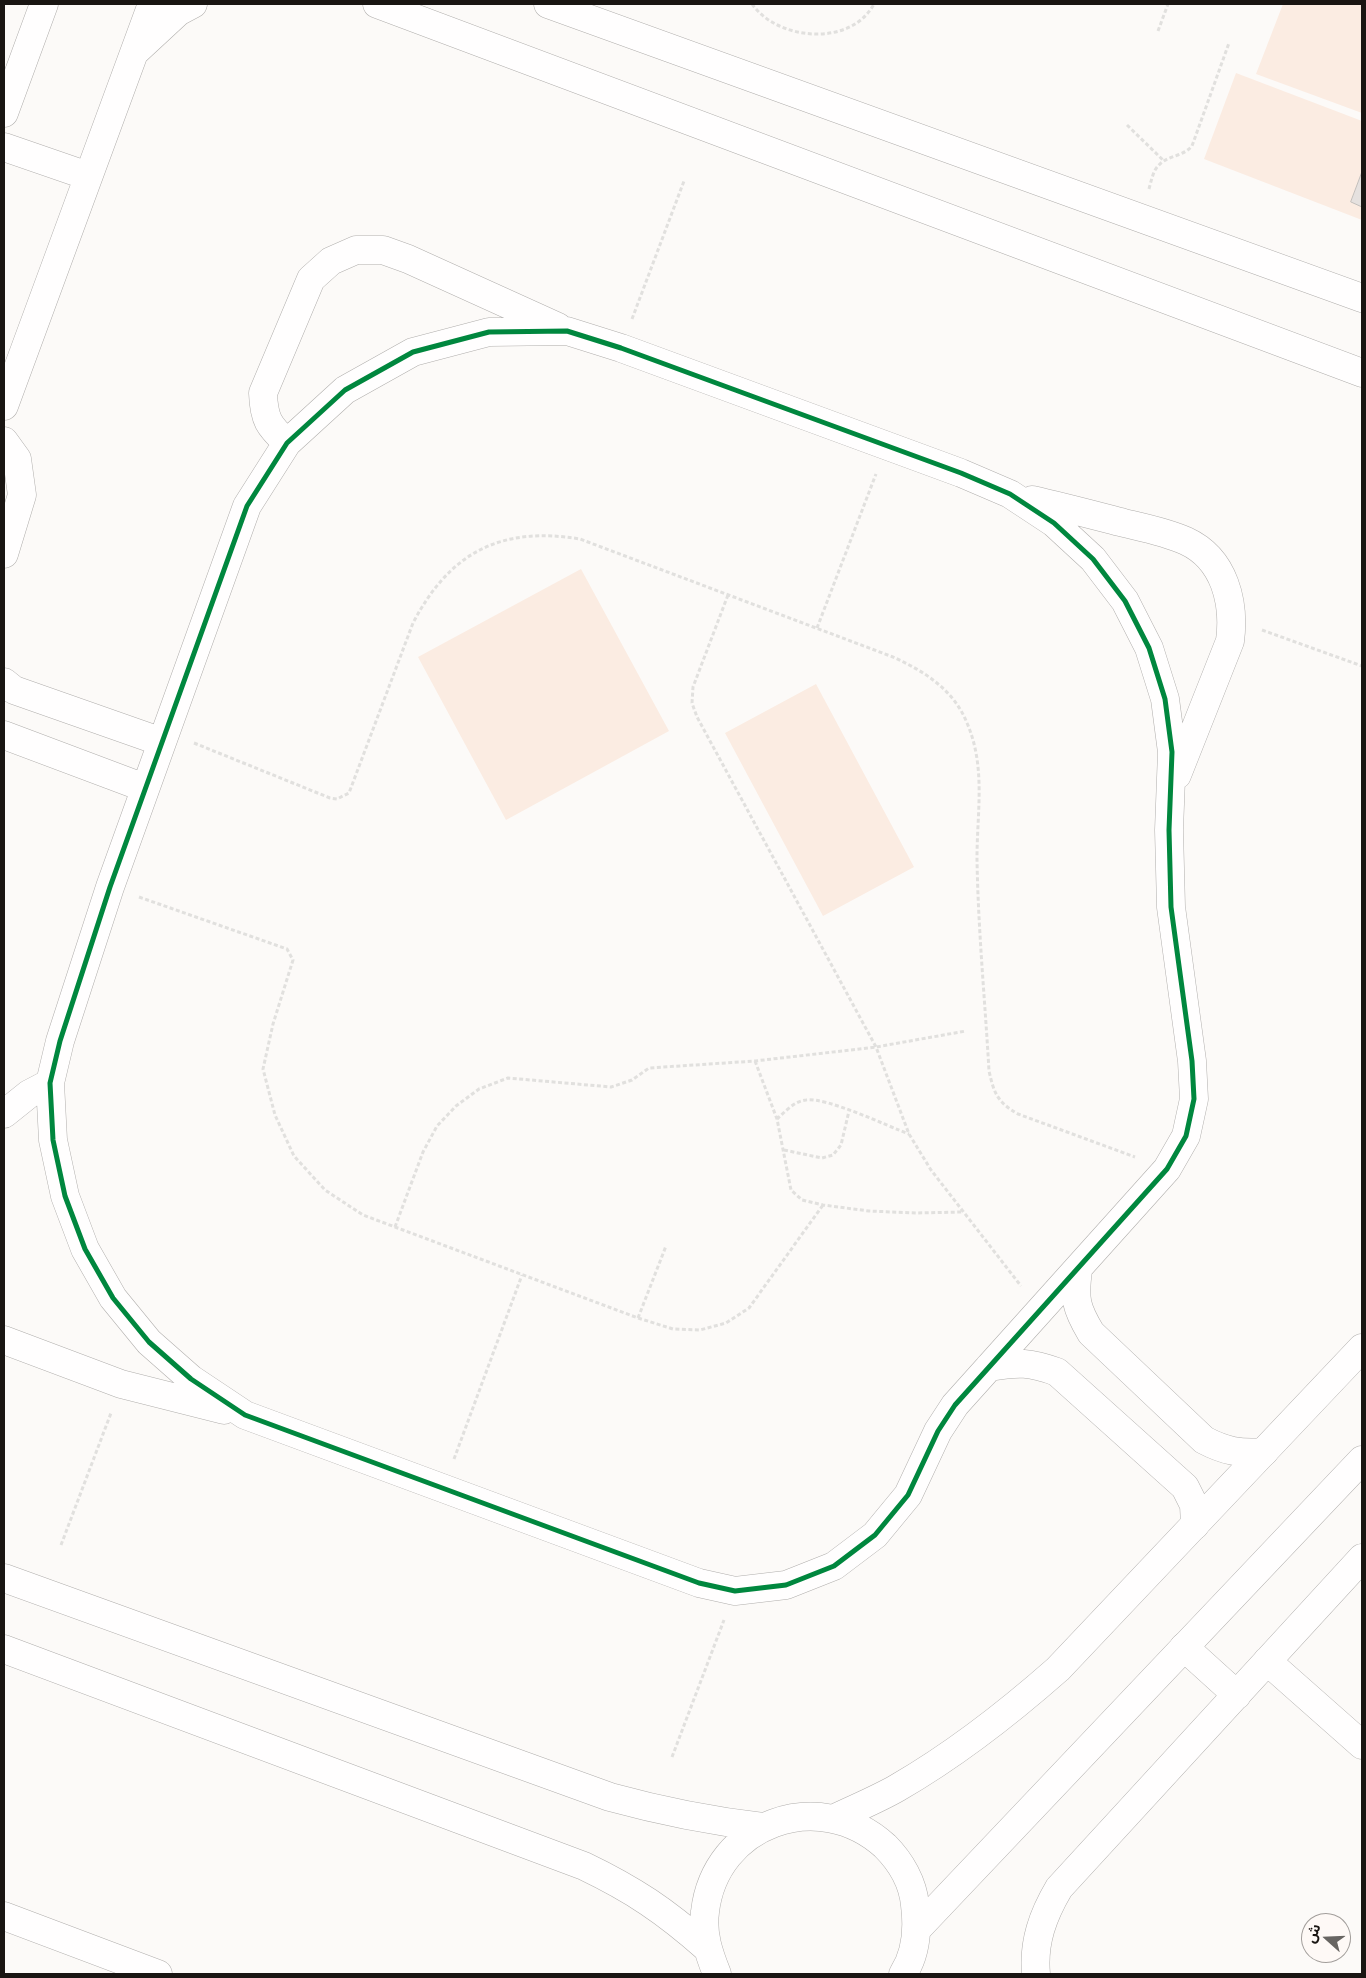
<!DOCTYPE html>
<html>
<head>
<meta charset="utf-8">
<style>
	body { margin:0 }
	#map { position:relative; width:1366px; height:1978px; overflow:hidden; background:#fcfaf8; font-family:"DM Sans","Noto Sans Arabic",sans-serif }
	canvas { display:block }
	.frame { position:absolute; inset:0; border:5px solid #191512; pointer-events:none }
	.north { position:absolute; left:1301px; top:1913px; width:50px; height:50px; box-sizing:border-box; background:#fef9f6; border:1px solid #a29e9b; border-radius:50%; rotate:290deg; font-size:14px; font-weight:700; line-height:20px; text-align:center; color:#191512 }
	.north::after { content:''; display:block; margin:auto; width:18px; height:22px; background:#686562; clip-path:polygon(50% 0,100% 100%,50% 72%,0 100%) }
</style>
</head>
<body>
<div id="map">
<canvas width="1366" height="1978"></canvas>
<div class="frame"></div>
<div class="north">ش</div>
</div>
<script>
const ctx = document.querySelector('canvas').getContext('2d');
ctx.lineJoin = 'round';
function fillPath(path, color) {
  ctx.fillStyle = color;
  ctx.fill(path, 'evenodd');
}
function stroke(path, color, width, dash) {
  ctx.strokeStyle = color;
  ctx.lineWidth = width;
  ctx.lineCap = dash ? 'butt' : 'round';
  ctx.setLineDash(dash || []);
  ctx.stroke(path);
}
fillPath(new Path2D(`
	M1283,4h79v109l-106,-39z
	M1236,73l126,48v99l-158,-61z
	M581,569l88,162 -163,89 -88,-163z
	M816,684l98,183 -91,49 -98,-183z`), '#fbece2');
const building = new Path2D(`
	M1362,172v35l-11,-5z`);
fillPath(building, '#e5e1df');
stroke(building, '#c2bfbc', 1);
const minor = new Path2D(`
	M567,331l54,17 340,125 49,21 44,29 39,36 32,42 24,47 16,51 7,53 -3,78 2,77 21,154 2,38 -8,37 -19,33 -212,236 -17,26 -30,64 -33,40 -41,31 -48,19 -51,6 -36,-8 -454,-168 -54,-36 -42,-37 -36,-44 -28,-49 -20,-53 -12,-56 -3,-57 10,-42 50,-154 137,-381 40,-63 58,-53 68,-38 76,-20z
	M4,441l13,18 5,36 -18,59
	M287,443c-18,-17 -23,-23 -24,-50l48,-114 20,-18 25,-11h27l25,9 150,68
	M1032,500c31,7 61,15 92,23 21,5 42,9 62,18 39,18 49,62 44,100l-53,134
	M4,682l10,8 148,52
	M4,735l141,53
	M4,1114l25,-20 21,-11
	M1078,1270c-4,29 -2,38 13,63l113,107c21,11 36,14 60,12
	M4,1340l117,44 103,26
	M989,1367c30,-5 41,-5 68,5l128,115 9,18 1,20
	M1184,1647l53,48
	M1267,1661l95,84
	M4,1916l154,58
	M1036,1974c-3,-32 7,-59 23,-86l303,-330`);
const tertiary = new Path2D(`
	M377,4l985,369
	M548,4l814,294
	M137,50l41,-38 15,-8
	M4,113l40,-109
	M4,147l84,29
	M4,406l148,-402
	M4,1578l606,219c51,14 101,24 153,30
	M4,1649l580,217c50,24 81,45 123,82
	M835,1818c21,-10 43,-19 62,-30 59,-34 110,-74 161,-119l304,-321
	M918,1928l444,-468
	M717,1974c-8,-20 -15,-40 -12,-62 10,-89 114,-126 180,-66 16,16 28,37 30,59 3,24 2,48 -12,69`);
stroke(minor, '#b0aeac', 29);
stroke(tertiary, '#b0aeac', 29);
stroke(new Path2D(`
	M752,4c26,37 99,43 122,0
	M1158,31l10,-27
	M1127,125l37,36
	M1149,189c2,-7 4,-18 9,-23 9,-11 25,-9 34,-20l37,-103
	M632,319l52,-138
	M728,595l-35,92 -1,16 5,14 179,330 33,87 22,36 90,116
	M817,628l59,-154
	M1262,630l100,36
	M194,743l136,55 7,1 12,-6 64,-170c37,-71 88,-97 167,-84l313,118c31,14 61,33 74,66 19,44 10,89 10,135 1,71 8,142 12,213 5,22 8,31 29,43l117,43
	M139,897l148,52 6,11 -20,64 -10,45 12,46 19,41 31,34 38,25 275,103 35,11 27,1 26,-7 23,-15 74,-103
	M755,1061l22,58 14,71 11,10 21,5 46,6 47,2 47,-1
	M777,1119c8,-7 17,-18 29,-19 21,-3 81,26 103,34
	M784,1150l38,8 11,-3 8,-10 8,-34
	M395,1227l28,-75 14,-26 19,-20 23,-17 29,-11 103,9 21,-7 17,-12 106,-7 121,-14 90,-16
	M638,1318l28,-72
	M454,1459l68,-184
	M61,1545l50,-132
	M672,1757l52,-137`), '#e1e0de', 3, [4, 2.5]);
stroke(minor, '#fffefe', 28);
stroke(tertiary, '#fffefe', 28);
stroke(new Path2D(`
	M567,331l54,17 340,125 49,21 44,29 39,36 32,42 24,47 16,51 7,53 -3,78 2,77 21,154 2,38 -8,37 -19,33 -212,236 -17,26 -30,64 -33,40 -41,31 -48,19 -51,6 -36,-8 -454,-168 -54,-36 -42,-37 -36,-44 -28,-49 -20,-53 -12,-56 -3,-57 10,-42 50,-154 137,-381 40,-63 58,-53 68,-38 76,-20z`), '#00873e', 5);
</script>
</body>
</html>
